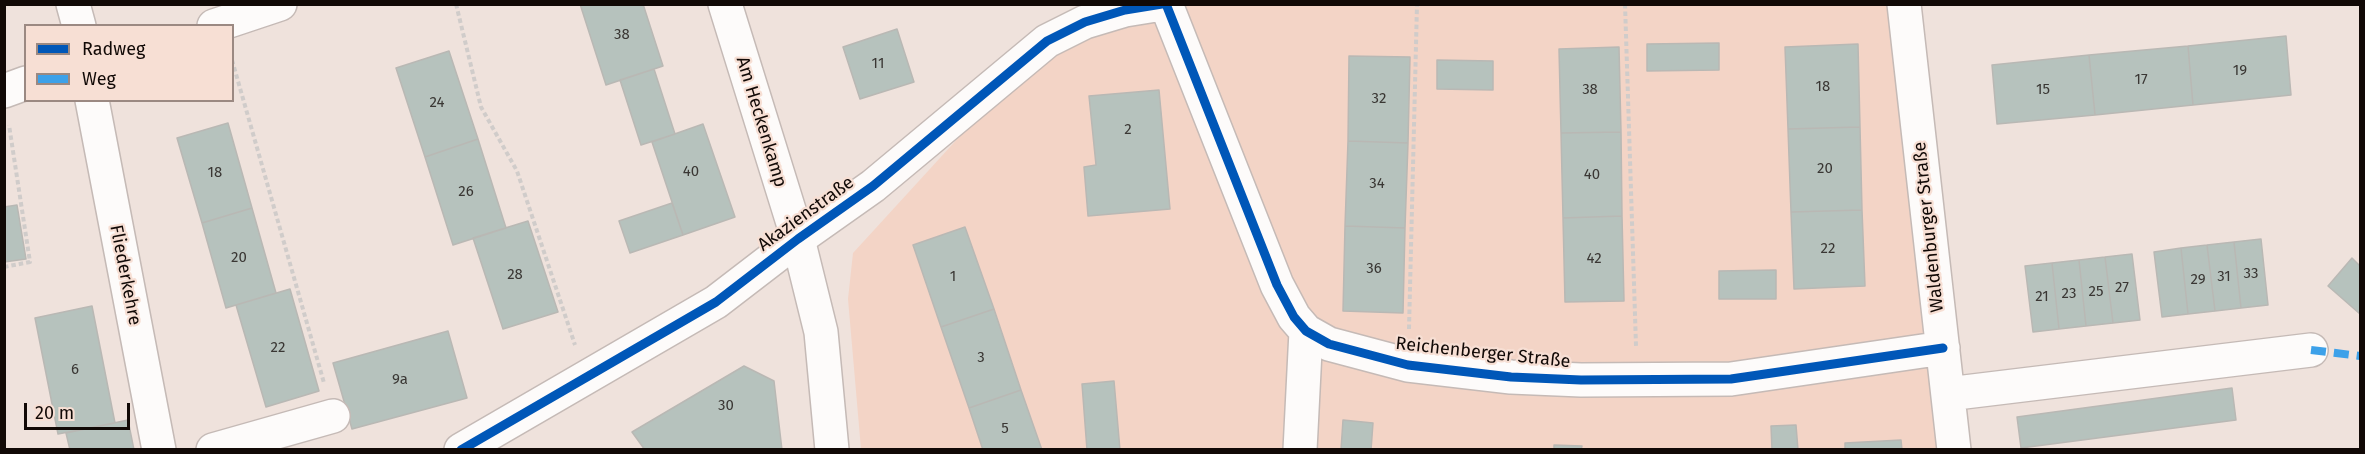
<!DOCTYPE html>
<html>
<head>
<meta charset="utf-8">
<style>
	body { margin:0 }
	#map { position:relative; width:2365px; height:454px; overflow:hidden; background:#efe2dc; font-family:"Fira Sans",sans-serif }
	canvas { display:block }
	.frame { position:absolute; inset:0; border:6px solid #110906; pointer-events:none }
	.legend { position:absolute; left:24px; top:24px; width:210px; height:78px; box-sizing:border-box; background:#f7dfd4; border:2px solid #9b8982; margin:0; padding:8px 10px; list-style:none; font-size:18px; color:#110906 }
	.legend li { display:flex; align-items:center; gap:12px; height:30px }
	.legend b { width:30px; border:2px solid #9b8982 }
	.scale { position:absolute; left:24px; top:403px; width:106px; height:27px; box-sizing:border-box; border:3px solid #110906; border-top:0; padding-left:8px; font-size:18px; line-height:21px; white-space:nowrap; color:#110906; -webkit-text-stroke:4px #f7dfd4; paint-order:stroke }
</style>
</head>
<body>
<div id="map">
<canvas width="2365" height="454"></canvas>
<div class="frame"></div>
<ul class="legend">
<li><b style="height:8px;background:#0057b8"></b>Radweg</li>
<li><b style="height:8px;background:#3da1e9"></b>Weg</li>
</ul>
<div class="scale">20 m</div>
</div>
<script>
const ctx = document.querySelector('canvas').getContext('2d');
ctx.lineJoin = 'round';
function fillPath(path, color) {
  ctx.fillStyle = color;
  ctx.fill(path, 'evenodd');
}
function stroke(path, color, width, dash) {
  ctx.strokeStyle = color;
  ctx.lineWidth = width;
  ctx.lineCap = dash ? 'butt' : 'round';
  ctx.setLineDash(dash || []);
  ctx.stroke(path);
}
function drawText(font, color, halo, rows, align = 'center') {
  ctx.font = font + ' "Fira Sans",sans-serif';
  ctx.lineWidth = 4.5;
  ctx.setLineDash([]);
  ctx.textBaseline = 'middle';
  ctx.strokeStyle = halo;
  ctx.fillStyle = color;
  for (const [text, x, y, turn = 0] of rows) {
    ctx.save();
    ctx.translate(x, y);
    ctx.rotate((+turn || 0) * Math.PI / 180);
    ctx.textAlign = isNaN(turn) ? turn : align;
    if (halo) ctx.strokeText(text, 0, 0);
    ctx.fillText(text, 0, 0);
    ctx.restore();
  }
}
fillPath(new Path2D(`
	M1191,4l713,1 48,444h-1091l-13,-150 5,-46 194,-212 78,-31z`), '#f3d4c6');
const building = new Path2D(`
	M580,4h63l20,62 -57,19z
	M897,29l17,53 -54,17 -17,-52z
	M2286,36l5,59 -98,10 -5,-59z
	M1719,43v27l-72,1v-27z
	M1858,44l2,83 -72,2 -3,-82z
	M2188,46l5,59 -98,10 -6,-60z
	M1619,47l2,85 -60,1 -2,-84z
	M449,51l29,88 -53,18 -29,-89z
	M2089,55l6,60 -98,9 -5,-59z
	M1349,56l61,1 -2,86 -60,-2z
	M1437,60l56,1v29l-56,-1z
	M654,69l21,65 -34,11 -21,-65z
	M1159,90l11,119 -82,7 -4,-49 12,-2 -7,-69z
	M228,123l24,85 -50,15 -25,-85z
	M703,124l32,93 -52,18 -31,-93z
	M1860,127l2,83 -71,2 -3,-83z
	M1621,132l1,84 -59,2 -2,-85z
	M478,139l28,89 -53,17 -28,-88z
	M1348,141l60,2 -3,85 -60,-2z
	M672,203l11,32 -53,18 -11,-32z
	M17,205l9,54 -22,3v-55z
	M252,208l24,85 -50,15 -24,-85z
	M1862,210l3,76 -71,3 -3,-77z
	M1622,216l2,85 -59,1 -2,-84z
	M528,221l30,91 -55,17 -30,-91z
	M1345,226l60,2 -2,85 -60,-2z
	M965,227l29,82 -53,18 -28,-82z
	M2261,239l7,66 -27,3 -7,-66z
	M2234,242l7,66 -26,3 -8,-66z
	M2207,245l8,66 -27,3 -7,-66z
	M2181,248l7,66 -26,3 -8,-65z
	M2132,254l8,66 -27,3 -8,-66z
	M2105,257l8,66 -27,3 -7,-66z
	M2352,258l8,8v48l-32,-28z
	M2079,260l7,66 -27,3 -7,-66z
	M2052,263l7,66 -26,3 -8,-66z
	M1776,270v29h-57v-28z
	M290,289l29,102 -53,16 -30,-102z
	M92,306l23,117 -57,11 -23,-116z
	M994,309l27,81 -52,18 -28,-81z
	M448,331l19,67 -115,31 -19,-66z
	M744,366l30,15 8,69h-137l-13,-18z
	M1114,381l6,69h-33l-5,-66z
	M2232,388l4,32 -215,28 -4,-31z
	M1021,390l21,60h-59l-14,-42z
	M128,420l6,30h-64l-4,-17z
	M1343,420l30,3 -2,27h-30z
	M1796,425l2,25h-26l-1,-24z
	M1901,440l1,10h-57v-7z
	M1554,445l28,1 -1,4h-27z`);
fillPath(building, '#b6c2bd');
stroke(building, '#b9b8b4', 1.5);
const minor = new Path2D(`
	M73,4l6,22
	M725,4l73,235 23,93 11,118
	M1166,4l111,281 17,32 12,14 23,13 79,21 103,12 70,3 150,-1 212,-31
	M1904,4l50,446
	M214,26l66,-22
	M4,91l22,-8
	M92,100l67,350
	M1948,394l363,-44
	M213,450l120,-34
	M461,450l255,-148 82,-63 75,-53 174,-145 38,-19 40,-12 37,-6
	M1300,450l6,-119`);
stroke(minor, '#c5bab6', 36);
stroke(new Path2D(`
	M456,4l25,103 36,64 58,174
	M1625,4l11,342
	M232,60l92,323
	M4,267l26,-5 -21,-137
	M1409,329l8,-325`), '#d0ccca', 4, [4.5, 3]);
stroke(minor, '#fdfbfa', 33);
stroke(new Path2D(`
	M2311,350l49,6`), '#3da1e9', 8, [15, 8]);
stroke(new Path2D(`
	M1166,4l111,281 17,32 12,14 23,13 79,21 103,12 70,3 150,-1 212,-31
	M461,450l255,-148 82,-63 75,-53 174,-145 38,-19 40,-12 37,-6`), '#0057b8', 9);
drawText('15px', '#3a3734', null, [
	["38",622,35],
	["11",878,64],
	["19",2240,71],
	["17",2141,80],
	["18",1823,87],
	["38",1590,90],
	["15",2043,90],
	["32",1379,99],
	["24",437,103],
	["2",1128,130],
	["20",1825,169],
	["40",691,172],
	["18",215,173],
	["40",1592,175],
	["34",1377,184],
	["26",466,192],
	["22",1828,249],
	["20",239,258],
	["42",1594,259],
	["36",1374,269],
	["33",2251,274],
	["28",515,275],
	["1",953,277],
	["31",2224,277],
	["29",2198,280],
	["27",2122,288],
	["25",2096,292],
	["23",2069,294],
	["21",2042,297],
	["22",278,348],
	["3",981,358],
	["6",75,370],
	["9a",400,380],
	["30",726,406],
	["5",1005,429]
]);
drawText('18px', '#110906', '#f7dfd4', [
	["Am Heckenkamp",761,122,73],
	["Akazienstraße",806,214,-36],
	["Waldenburger Straße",1929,227,-96],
	["Fliederkehre",125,275,79],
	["Reichenberger Straße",1483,353,6]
]);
</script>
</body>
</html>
